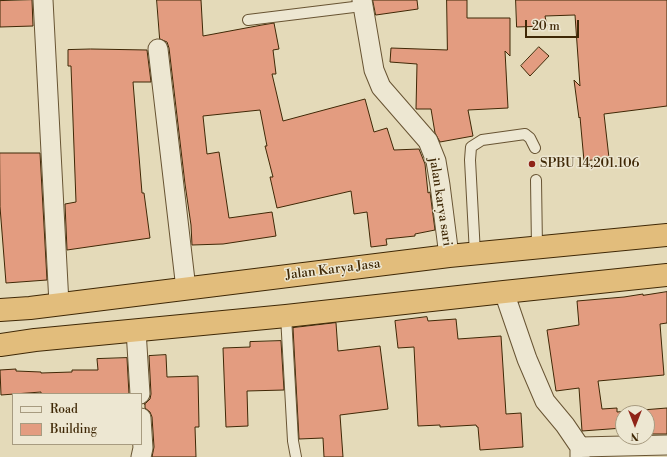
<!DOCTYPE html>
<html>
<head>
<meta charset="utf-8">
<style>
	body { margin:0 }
	#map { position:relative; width:667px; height:457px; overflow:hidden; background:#e4dab9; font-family:"Libre Bodoni",serif }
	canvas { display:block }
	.legend { position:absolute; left:12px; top:393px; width:130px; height:52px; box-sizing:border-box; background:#ede7d2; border:1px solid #a79b80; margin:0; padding:5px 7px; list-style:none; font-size:12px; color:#3f2806 }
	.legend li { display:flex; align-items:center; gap:8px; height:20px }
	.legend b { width:20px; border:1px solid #a79b80 }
	.north { position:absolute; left:615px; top:405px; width:40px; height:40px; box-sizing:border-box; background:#ede7d2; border:1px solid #a79b80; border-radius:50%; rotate:180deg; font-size:11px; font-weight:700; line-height:16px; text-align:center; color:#3f2806 }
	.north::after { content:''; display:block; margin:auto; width:14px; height:18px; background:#8f2418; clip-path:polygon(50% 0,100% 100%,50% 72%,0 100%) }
	.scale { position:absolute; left:525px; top:20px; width:54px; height:18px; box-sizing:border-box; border:2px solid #3f2806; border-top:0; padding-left:5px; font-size:12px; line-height:14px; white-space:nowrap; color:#3f2806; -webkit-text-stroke:3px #ede7d2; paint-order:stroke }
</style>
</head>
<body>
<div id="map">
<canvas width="667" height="457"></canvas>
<ul class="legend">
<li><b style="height:5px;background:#ede7d2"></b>Road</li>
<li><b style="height:11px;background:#e39c80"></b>Building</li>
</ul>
<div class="north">N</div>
<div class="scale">20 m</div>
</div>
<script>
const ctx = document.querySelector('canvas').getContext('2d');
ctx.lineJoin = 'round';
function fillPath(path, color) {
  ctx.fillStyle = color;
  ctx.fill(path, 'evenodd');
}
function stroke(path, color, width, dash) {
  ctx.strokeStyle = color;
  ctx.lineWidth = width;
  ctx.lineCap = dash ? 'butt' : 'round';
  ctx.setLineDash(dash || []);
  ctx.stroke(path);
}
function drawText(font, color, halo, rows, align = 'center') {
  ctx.font = font + ' "Libre Bodoni",serif';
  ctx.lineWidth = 3;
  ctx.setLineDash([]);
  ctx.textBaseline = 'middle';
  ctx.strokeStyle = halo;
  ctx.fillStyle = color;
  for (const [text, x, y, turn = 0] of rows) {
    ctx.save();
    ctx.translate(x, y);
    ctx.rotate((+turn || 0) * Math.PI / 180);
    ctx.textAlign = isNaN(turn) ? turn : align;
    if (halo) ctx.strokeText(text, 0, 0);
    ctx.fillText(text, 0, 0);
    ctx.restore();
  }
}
const building = new Path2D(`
	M32,0l1,26 -33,1v-26z
	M157,0h44l2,36 59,-11 12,-2 5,26 -6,1 3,24h-4l11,47 82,-22 9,33 13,-4 7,22 25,-1 6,15 3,29 2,-1 5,38 -20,4v2l-29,3 1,6 -16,2 -4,-35 -13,2 -3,-23 -74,17 -7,-31h3l-8,-31h2l-7,-36 -57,6 4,38 12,-2 10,66 43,-6 4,24 -53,8 -31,1 -1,-20 -6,-41 -16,-136 -2,-6 -7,-3z
	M373,0h44l1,9 -42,6z
	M447,0h20v18h43v38l-5,-5 3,57 -40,2 5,26 -33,6 -5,-9 -4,-24h-15l1,-45 -27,-2 1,-14 56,2z
	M516,0h151v106l-63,8 5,44 -25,3 -4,-44 -1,1 -5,-38 6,6 -5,-71 -30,1 2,10 -30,1z
	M539,47l10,9 -19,20 -9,-10z
	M91,49l56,1 4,32h-18l9,111h2l6,45 -83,12 -2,-46 11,-2 -5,-136h-3v-16z
	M0,153h40l7,127 -41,3 -6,-76z
	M667,292v31l-7,1 4,51 -66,6 4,28 15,-1v4l50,-4v26h-20v-21h-24v15l-41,3 -3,-43 -23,3 -9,-61 32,-5 -2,-24 47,-4 19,-3v1z
	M427,317l1,4 28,-2 2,20 43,-3 5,78 15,-1 2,34 -43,3 -2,-23h-1l-1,-2 -36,2v-2l-22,1 -4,-79 -16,1 -3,-27z
	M336,323l2,28 42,-5 8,63 -48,6 3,42h-19l-1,-19 -24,1 -6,-111z
	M281,341l3,49 -37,1 1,35 -22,1 -3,-79 27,-1v-5z
	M166,355l1,22 31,-1 1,51h-4l1,30h-44l2,-10 -2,-30 -2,-5 -5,-4v-4h-1l2,-1 4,-4 1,-5 -2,-38z
	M127,358l2,36h-88v-2l-40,3 -1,-25 16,-1v2l25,1v1l31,-1v-2h26l-1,-11z`);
fillPath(building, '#e39c80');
stroke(building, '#3f2806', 1);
const lane = new Path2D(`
	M248,20l114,-14
	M536,180l1,68
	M475,254l-5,-94 1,-13 11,-7 43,-6 5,4 5,10
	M286,316l7,125 3,16`);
const street = new Path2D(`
	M43,0l16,304
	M362,0l12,70 7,17 47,54 8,20 4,24 9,71
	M158,49l28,240
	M504,292l23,67 18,42 20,24 15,22v10
	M136,330l4,64
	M580,447l87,-2
	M141,457l2,-9 -2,-30`);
const highway = new Path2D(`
	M0,310l30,-2 419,-52 218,-21
	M0,345l35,-5 251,-24 218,-24 163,-17`);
stroke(lane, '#685433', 12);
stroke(street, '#685433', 21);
stroke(highway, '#3f2806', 24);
stroke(lane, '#ede7d2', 10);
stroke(street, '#ede7d2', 19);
stroke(highway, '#e2bd7c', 22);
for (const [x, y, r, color] of [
	[532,164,4,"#8f2418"]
]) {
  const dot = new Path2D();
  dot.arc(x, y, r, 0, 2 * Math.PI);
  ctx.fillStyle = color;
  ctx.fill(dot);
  stroke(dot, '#ede7d2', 1.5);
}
drawText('13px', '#3f2806', '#ede7d2', [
	["SPBU 14,201.106",540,164]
], 'left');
drawText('13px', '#3f2806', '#ede7d2', [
	["jalan karya sari",440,202,81],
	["Jalan Karya Jasa",333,270,-7]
]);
</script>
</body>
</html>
